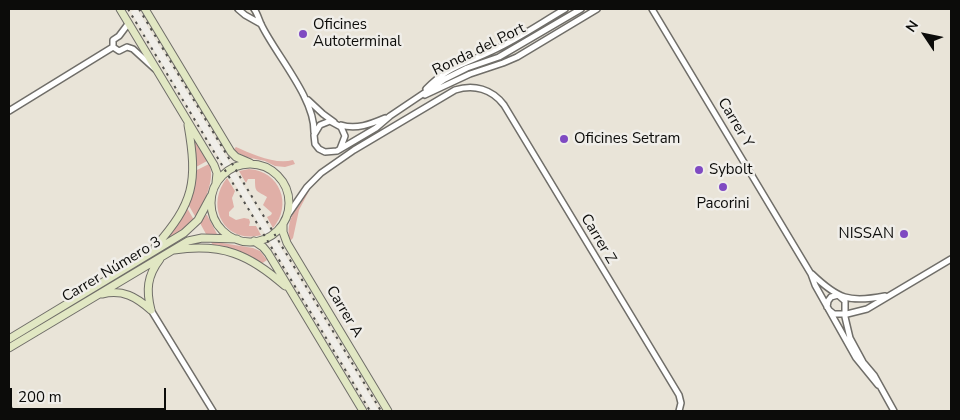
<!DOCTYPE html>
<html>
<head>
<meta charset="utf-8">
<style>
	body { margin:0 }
	#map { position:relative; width:960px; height:420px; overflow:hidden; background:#f0eee9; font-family:"Nunito Sans",sans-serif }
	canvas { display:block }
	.frame { position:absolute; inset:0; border:10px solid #0c0c0a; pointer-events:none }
	.north { position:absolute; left:900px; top:10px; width:50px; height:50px; -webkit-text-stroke:4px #f0eee9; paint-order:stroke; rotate:304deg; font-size:14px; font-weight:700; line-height:20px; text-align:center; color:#0c0c0a }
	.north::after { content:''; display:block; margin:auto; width:18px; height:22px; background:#0c0c0a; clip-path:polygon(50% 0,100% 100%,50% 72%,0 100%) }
	.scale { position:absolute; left:10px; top:388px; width:156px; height:22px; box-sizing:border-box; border:2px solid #0c0c0a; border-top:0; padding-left:6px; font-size:15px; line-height:18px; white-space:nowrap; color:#0c0c0a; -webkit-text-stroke:4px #f0eee9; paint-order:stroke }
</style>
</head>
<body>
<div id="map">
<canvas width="960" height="420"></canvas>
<div class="frame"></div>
<div class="north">N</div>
<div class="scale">200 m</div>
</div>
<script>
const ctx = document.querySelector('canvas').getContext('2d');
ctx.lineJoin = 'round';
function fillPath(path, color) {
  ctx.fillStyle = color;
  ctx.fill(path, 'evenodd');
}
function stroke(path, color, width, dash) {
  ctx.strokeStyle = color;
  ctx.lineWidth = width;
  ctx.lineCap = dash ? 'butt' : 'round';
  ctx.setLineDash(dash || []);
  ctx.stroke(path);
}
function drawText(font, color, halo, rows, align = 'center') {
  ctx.font = font + ' "Nunito Sans",sans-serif';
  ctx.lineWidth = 5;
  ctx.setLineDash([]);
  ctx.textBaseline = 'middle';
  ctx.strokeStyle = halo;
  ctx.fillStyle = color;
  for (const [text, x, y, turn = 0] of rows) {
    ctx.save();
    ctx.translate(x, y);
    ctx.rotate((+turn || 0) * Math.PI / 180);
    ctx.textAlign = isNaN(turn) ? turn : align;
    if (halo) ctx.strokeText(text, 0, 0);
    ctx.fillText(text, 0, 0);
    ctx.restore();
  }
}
fillPath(new Path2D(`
	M9,9h127l-5,3 241,399h-363z
	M137,9h814v402h-572z`), '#e9e4d8');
fillPath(new Path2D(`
	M193,137l14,24 -11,6z
	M236,147c16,7 39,18 57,13l2,4 -10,3 -10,-1 -10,-5 -19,-4 -13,-7z
	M209,164c7,16 -6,40 -13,54l-8,-14 7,-33z
	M249,169c31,2 44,36 24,59l-6,-11 4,-2 1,-2 -9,-8 4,-8c-11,-7 -12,-4 -12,-18h-7l-2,4 -7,-12z
	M227,178l8,13 -3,7 2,9 -5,5v4l7,4 8,-2 5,1 1,3 -1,4h7l5,9c-36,10 -57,-29 -34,-57z
	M309,187l1,2 -11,21 -6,28 -3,3c-6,-20 9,-38 19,-54z
	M187,208l7,12 -20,17 -11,5z
	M206,215h1l10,19h-11l-6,-11z
	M210,241l43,7 7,3 7,9 -6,4 -23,-13 -25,-6z`), '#e0afa7');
const street = new Path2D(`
	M238,9l7,6 16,9
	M254,9c4,5 5,12 8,17 15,30 53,73 52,106
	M652,9l159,265 4,11 41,73 22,27
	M119,36l9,-12
	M113,47l6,4 8,-4 6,2 22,20
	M113,47v-7l6,-4
	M426,89c22,-23 39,-25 66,-38 26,-12 49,-28 73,-42
	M425,95l45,-21 33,-11 14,-6 80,-48
	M308,100l15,14 11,8
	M9,111l104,-64
	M341,125c15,5 30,-1 44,-7
	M340,149l5,-13 -4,-9 -11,-6 -10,4 -6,10 1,9 4,5 6,3 12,-1 39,-23 14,-12 55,-37 22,-11 32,-11 82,-48
	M285,219l22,-32 14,-14 33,-23 101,-60c19,-6 37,-1 49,15l175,290 2,8 -2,8
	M812,274c26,25 37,29 73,22
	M827,307l1,-6 3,-4 7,-2 7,6v16l5,21 13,24 11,13 20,36
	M151,310l62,101
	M829,310l5,4h13l20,-5 84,-50
	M9,409l1,2`);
const secondary = new Path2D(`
	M120,9l94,156 3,8 -1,10
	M145,9l86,143 5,5 14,6
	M211 203a39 39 0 1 1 78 0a39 39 0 1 1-78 0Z
	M283,224v8l4,11 101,168
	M254,241l9,6 5,6 95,158
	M155,247c39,-44 43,-65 33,-122
	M174,250c48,-7 75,4 111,36
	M102,294c21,-5 34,3 49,16
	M151,310c-5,-20 -4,-34 9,-51
	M9,339l175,-106 14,-13 13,-24
	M9,348l179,-107 14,-3 35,1`);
stroke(street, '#706e69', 8);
stroke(secondary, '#706e69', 9);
stroke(street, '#fff', 5);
stroke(secondary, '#e1e7c3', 7);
stroke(new Path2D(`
	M128,9l242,402
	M139,9l242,402`), '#51504d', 2, [2.5, 5]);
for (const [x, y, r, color] of [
	[303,34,5,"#7f4ac2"],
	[564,139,5,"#7f4ac2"],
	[699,170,5,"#7f4ac2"],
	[723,187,5,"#7f4ac2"],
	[904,234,5,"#7f4ac2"]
]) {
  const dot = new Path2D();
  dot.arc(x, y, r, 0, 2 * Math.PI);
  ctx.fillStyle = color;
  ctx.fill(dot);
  stroke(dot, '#f0eee9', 2);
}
drawText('15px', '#0c0c0a', '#f0eee9', [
	["Oficines",313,25],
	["Autoterminal",313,42],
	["Oficines Setram",574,139],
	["Sybolt",709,170],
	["Pacorini",723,204,"center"],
	["NISSAN",894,234,"right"]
], 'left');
drawText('15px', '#0c0c0a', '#f0eee9', [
	["Ronda del Port",479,50,-26],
	["Carrer Y",735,123,59],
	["Carrer Z",598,239,59],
	["Carrer Número 3",112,270,-31],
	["Carrer A",344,312,59]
]);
</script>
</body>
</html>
